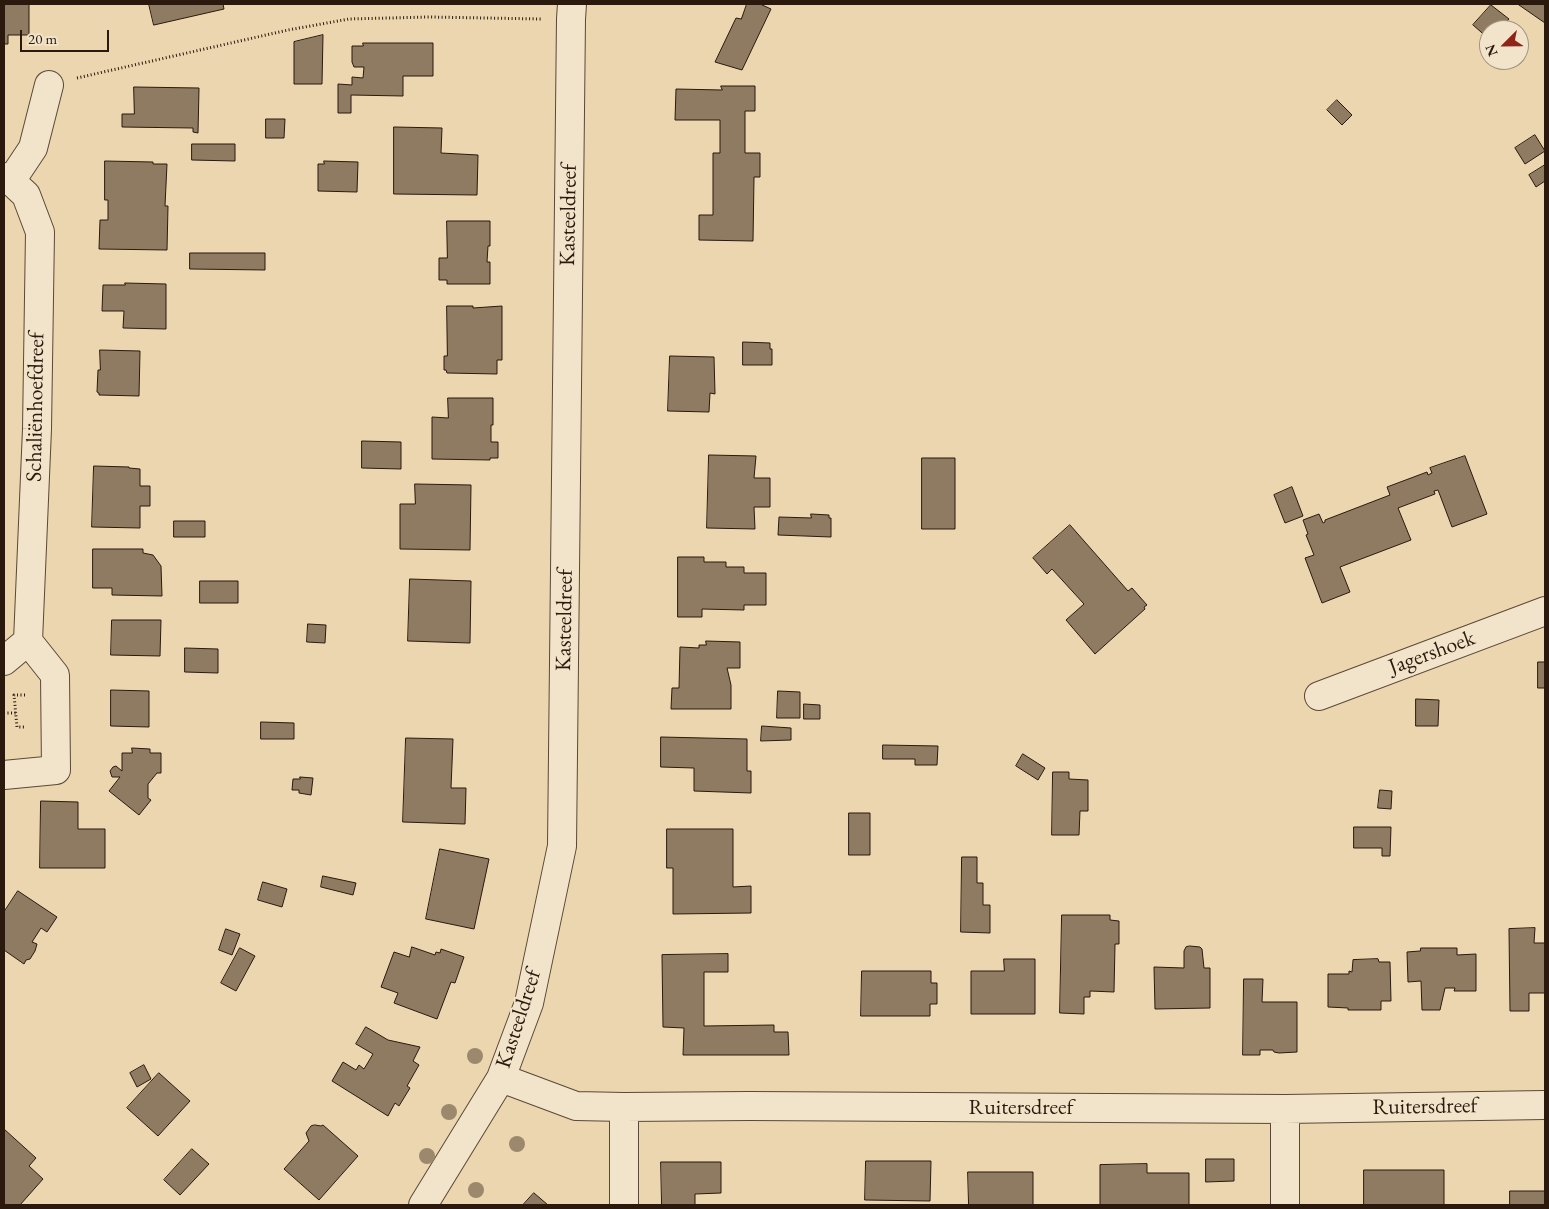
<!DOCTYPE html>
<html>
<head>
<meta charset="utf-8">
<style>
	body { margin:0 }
	#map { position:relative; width:1549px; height:1209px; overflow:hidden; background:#ebd6af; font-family:"EB Garamond",serif }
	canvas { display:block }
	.frame { position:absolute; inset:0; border:5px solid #2b190e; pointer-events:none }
	.north { position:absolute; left:1479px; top:20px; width:50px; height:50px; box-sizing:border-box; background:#f2e4cb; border:1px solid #a2937f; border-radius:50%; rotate:247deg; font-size:14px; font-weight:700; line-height:20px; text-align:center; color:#2b190e }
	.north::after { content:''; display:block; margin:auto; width:18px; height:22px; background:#8f2418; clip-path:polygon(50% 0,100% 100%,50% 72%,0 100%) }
	.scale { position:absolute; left:20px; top:30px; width:89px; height:22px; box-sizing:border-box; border:2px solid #2b190e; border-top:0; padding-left:6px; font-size:15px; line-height:18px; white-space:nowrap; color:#2b190e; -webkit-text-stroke:4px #f2e4cb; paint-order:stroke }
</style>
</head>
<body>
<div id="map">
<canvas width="1549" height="1209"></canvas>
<div class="frame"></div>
<div class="north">N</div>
<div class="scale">20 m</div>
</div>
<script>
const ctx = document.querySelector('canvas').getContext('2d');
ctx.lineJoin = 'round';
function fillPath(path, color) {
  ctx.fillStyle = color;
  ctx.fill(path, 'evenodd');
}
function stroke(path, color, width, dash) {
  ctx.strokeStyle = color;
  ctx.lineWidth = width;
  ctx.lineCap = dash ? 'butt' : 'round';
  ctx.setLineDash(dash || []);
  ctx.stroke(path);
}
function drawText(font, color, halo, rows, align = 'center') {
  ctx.font = font + ' "EB Garamond",serif';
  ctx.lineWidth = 4;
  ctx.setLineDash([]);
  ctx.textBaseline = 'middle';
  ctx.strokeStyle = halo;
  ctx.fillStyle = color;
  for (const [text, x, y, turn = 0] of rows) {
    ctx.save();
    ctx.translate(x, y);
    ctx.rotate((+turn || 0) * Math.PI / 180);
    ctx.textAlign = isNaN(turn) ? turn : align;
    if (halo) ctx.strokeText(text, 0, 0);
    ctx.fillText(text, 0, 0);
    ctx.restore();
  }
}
const building = new Path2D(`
	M4,4h25v31h-21v9h-4z
	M149,4h74l1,5 -70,16z
	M747,4h13l11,5 -29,61 -27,-8 21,-44 5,1z
	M1520,4h25v19l-26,-18z
	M1491,5l18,14 -10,11h-10v9l-16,-14z
	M323,35l-1,49h-28v-42z
	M363,43h70v33h-30v20l-52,-1v18h-13v-29l14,1v-8l11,1 1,-11h-10l-2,-5v-16h11z
	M721,86h34v25h-10v42h15v24h-6l-1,64 -54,-1v-25h14v-62h7v-33h-45l1,-31 46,1z
	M134,87l65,1 -1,45 -5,-1v-4l-71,-1v-13h12z
	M1337,100l15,15 -10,10 -15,-15z
	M266,119h19l-1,19h-18z
	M394,127l48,1 -1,25 37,2 -1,40 -83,-1z
	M1535,135l10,16 -20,13 -10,-16z
	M192,144h43v17l-43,-1z
	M105,161l48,1v2h14l-2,42h3l-1,44 -68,-1 1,-29h8v-20h-3z
	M324,161l34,1 -1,30 -39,-1v-27h6z
	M1545,165v16l-9,6 -7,-12z
	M447,221h43v25h-2l-1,16h3v22h-43v-4h-8v-22h8z
	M190,253h75v17l-75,-1z
	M125,283l41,1v45l-43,-1 1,-17h-22l1,-26h22z
	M447,306h26v2l29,-2v54h-5v14l-50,-1 -1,-3h-2v-14h3z
	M743,342l27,1v6h2v16h-29z
	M100,350l40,1 -1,45 -40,-1v-2l-2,-1 1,-22h2z
	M670,356l44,1 1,37 -5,-1 -1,19 -41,-1z
	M448,398h45v27h-2v17h7v16h-8v2l-58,-1v-42l16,1z
	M362,441l39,1v27l-39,-1z
	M709,455l47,1 -2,22h16v29h-16l1,22 -48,-1z
	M1465,456l22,58 -35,13 -14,-37 -4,1 1,3 -37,14 13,32 -71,27 10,25 -28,11 -17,-45 9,-3 -8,-20 2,-1 -5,-14 16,-6 4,9 2,-1v-2l65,-25 -3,-8 40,-15 1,3 4,-2 -2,-5z
	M922,458h33v71h-33z
	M94,466l35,1v1l11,1v17h10v20h-10v22l-48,-1z
	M415,484l56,1 -1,65 -70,-1v-45h15z
	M1292,487l11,29 -18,7 -11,-28z
	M811,514l18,1v3h2v19l-53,-2 1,-18 32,1z
	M174,521h31v16h-31z
	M1070,525l58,66 4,-3 15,17 -3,2 1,2 -50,45 -29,-34 18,-16 -32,-35 -5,5 -14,-16z
	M93,549h50v4l10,2 8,11 1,30 -50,-1v-7h-19z
	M678,557h26v5h22v5h18v6h22v32h-22v5l-42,-1v8h-24z
	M410,579l61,2 -1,62 -62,-2z
	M200,581h38v22h-38z
	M112,620h49l-1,36 -49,-1z
	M308,624l18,1 -1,18 -18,-1z
	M706,641l34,1v26h-13l4,17v24h-60l1,-21h7l1,-41 19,1v-3h7z
	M185,648l33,1v24l-33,-1z
	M1538,662h7v26h-7z
	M111,690l38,1v36l-38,-1z
	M778,691l22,1v26h-23z
	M1416,699l23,1 -1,26h-22z
	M804,704l16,1v14h-16z
	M261,722l33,1v16h-33z
	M762,726l29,2v12l-30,1z
	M661,737l86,2v32h4v22l-57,-2v-23l-33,-1z
	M406,738l47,1 -2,49h15l-1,36 -62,-2z
	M883,745l55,1 -1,19h-22v-6h-32z
	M132,748l18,1v4h11v20h-4l-9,11v14l3,2 -12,15 -30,-24 11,-14h-8l-2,-6 3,-4 3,-1 6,5v-18h10z
	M1023,754l22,14 -7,12 -22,-14z
	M1053,772h16v7l19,1v31h-8l-1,24h-27z
	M300,777l13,1 -2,17 -12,-2v-3h-7l1,-11h7z
	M1380,790l12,1 -1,18 -13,-1z
	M41,801l37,1v27h27v39h-65z
	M849,813h21v42h-21z
	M1354,827h37l-1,29h-8v-8h-28z
	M667,829h66v58l18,-1v27l-78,1v-46h-6z
	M440,849l49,10 -15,70 -48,-10z
	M962,857h15v26h6v22h7v28l-29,-1z
	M323,876l33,7 -3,12 -32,-8z
	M263,882l24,7 -5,18 -24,-7z
	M18,891l39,26 -10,15 -6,-4 -9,14 5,2 -2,7 -5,8 -4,1 -2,4 -20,-14v-38z
	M1062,915h48v5l9,1v23h-4l-1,48 -24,-1v6h-6v17l-24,-1z
	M1535,928l-1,15h11v50h-16v18h-19l-1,-82z
	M226,929l14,5 -8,21 -13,-5z
	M1190,946l10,1 2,2 2,19h6v40l-55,1 -1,-42 30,1v-17l2,-4z
	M412,947l23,8 1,-3 4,1 1,-4 23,8 -9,26 -4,-1 -14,37 -43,-16 4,-10 -17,-6 13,-35 15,5z
	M240,948l15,8 -19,35 -15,-8z
	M1421,948h36v7l19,-1v37h-22l1,-3h-10l-5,22h-18l-1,-29 -13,1 -1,-30 13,-1z
	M728,954v18h-24v54l70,-1v7h14l1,23h-106l1,-27 -21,-1 -1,-72z
	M1004,959h31v55h-64v-43h33z
	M1378,959l1,3h11l1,39h-10v9h-33v-2l-20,-1v-33h21v-3l3,1 1,-12z
	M862,971h69v12h6v21h-7v12h-69z
	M1244,979h19l-1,23h35v50l-18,1 -5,-1 -1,-2h-13v5h-17z
	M366,1027l22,13 32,7 -7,14 6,4 -12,21 3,2 -11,18 -4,-3 -7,13 -56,-35 11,-19 13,8 3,-5 5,4 9,-15 -17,-10z
	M144,1065l7,14 -14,8 -7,-14z
	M159,1073l31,28 -32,35 -31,-28z
	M315,1125l6,1 2,-1 35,31 -39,44 -35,-31 25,-28 -3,-8 5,-7z
	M4,1129l32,29 -7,8 14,13 -23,26h-16z
	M192,1149l17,15 -29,31 -16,-15z
	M1206,1159h28v22l-28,1z
	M866,1161h65l-1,40 -65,-1z
	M661,1162h60v31l-26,1v11h-33z
	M1147,1164v9h42v32h-89v-40z
	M1364,1170h80v35h-80z
	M968,1172h65v33h-64z
	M1510,1191h35v14h-35z
	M534,1193l14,12h-25z`);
fillPath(building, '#8f7b62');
stroke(building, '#2b190e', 1);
const street = new Path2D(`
	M4,177l7,4 15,14 14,37 -3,197 -9,212 -24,20
	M11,181l22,-33 16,-63
	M1319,696l226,-85
	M4,775l52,-5 -1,-95 -27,-34
	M501,1078l75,28 48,1 125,-1 536,3 260,-4
	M624,1107v98
	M423,1205l78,-127 28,-75 33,-157 9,-827 1,-15
	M1285,1205v-96`);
stroke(street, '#5b4836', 30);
stroke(new Path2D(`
	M77,78l211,-48 61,-11 80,-2 113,2
	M25,695h-11l3,32h9
	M4,713h12`), '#2b190e', 3, [1, 2.5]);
stroke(street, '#f2e4cb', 28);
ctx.fillStyle = '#9c886c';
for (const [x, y] of [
	[475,1056],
	[449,1112],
	[517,1144],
	[427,1156],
	[476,1190]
]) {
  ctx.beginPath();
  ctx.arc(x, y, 8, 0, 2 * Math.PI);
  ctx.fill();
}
drawText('22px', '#2b190e', '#f2e4cb', [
	["Kasteeldreef",569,215,-89],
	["Schaliënhoefdreef",36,407,-89],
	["Kasteeldreef",565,620,-89],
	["Jagershoek",1432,653,-20],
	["Kasteeldreef",519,1019,-72],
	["Ruitersdreef",1425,1107,-1],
	["Ruitersdreef",1021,1108]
]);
</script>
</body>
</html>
